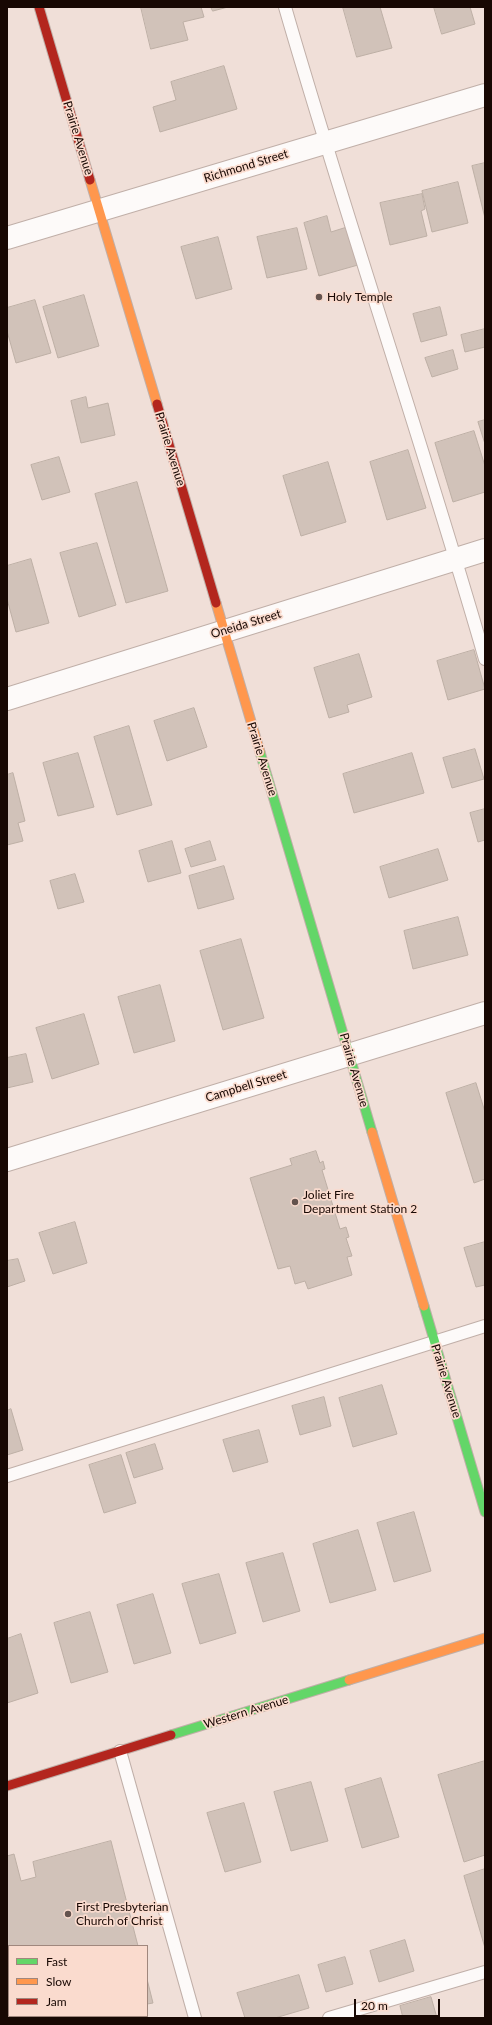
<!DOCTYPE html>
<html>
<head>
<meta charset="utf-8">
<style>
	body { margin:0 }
	#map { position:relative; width:492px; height:2025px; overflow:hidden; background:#f0dfd8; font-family:Lato,sans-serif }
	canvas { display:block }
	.frame { position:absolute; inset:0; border:8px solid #180803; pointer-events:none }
	.legend { position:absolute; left:8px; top:1945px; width:140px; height:72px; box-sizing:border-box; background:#fadbce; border:1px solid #a0877d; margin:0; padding:5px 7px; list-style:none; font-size:12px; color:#180803 }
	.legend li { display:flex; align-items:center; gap:8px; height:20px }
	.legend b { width:20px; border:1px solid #a0877d }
	.scale { position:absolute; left:354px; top:1999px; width:86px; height:18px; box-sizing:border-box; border:2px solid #180803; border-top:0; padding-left:5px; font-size:12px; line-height:14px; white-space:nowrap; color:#180803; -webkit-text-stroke:3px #fadbce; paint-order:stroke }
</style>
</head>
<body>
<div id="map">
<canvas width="492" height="2025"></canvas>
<div class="frame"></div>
<ul class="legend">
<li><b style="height:5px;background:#63d668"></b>Fast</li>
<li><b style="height:5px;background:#ff974d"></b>Slow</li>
<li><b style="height:5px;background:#b3261e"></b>Jam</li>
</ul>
<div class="scale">20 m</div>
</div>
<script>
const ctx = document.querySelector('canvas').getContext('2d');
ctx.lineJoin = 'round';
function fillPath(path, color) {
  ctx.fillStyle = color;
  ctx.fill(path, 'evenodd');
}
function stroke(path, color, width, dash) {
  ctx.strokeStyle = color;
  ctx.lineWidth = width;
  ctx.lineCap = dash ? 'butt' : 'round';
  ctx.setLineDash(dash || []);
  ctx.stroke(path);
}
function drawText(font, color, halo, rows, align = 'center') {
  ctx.font = font + ' Lato,sans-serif';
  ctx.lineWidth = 3.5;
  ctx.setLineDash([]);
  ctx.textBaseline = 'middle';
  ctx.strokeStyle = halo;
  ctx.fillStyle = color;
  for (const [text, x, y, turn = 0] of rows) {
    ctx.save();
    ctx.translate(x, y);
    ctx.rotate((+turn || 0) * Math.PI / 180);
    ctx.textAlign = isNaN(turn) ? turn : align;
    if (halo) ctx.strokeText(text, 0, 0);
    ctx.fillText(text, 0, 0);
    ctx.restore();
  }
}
const building = new Path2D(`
	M141,7h60l3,10 -21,5 5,18 -37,9z
	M211,7h17l-15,4z
	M343,7h37l12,41 -35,9z
	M434,7h36l5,17 -33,10z
	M224,66l13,43 -77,23 -7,-25 23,-7 -5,-18z
	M485,163v55l-13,-52z
	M458,182l10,41 -36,9 -10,-41z
	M422,194l3,15 -4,2 6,25 -37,9 -10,-42z
	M327,216l4,16 16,-5 11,38 -39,11 -15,-53z
	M297,228l10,41 -40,9 -10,-41z
	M218,237l14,52 -36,10 -15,-52z
	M84,295l15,51 -41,12 -15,-51z
	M35,300l16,53 -35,10 -9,-32v-23z
	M440,307l7,28 -26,7 -8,-28z
	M485,329v18l-20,5 -4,-17z
	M453,350l5,19 -26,8 -7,-19z
	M86,397l2,11 20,-5 7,32 -34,8 -10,-42z
	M485,420v24l-7,-22z
	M474,431l11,35v26l-32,10 -18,-59z
	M408,450l18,58 -39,12 -17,-58z
	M59,457l11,35 -28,8 -11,-35z
	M328,462l18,60 -45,14 -18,-60z
	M137,482l31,109 -42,12 -31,-109z
	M97,543l19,62 -37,12 -19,-64z
	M31,559l18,64 -33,9 -9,-33v-33z
	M474,650l11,39 -37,11 -11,-39z
	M359,654l13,43 -25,8 2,7 -20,6 -15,-50z
	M194,708l13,39 -40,14 -13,-40z
	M129,726l23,79 -35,10 -23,-78z
	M475,749l9,30 -32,9 -9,-30z
	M78,753l16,54 -36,9 -15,-53z
	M412,753l12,40 -70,20 -11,-39z
	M13,773l12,48 -7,2 5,18 -16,4v-70z
	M485,809v31l-7,2 -8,-29z
	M172,841l9,32 -33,9 -9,-31z
	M210,841l6,19 -25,7 -6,-18z
	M438,849l10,31 -59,18 -9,-31z
	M224,866l10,33 -36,10 -9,-33z
	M75,874l9,28 -26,7 -8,-28z
	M458,917l10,38 -55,14 -9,-38z
	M241,939l23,79 -41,12 -23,-79z
	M160,985l15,56 -41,12 -16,-56z
	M84,1014l15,50 -47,15 -16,-51z
	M26,1054l7,28 -26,6v-30z
	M476,1083l9,29v67l-11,4 -28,-90z
	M316,1151l4,12 3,-2 2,8 -3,1 18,59 6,-2 3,10 -3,1 6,18 -5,1 5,18 -44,14 -3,-8 -10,3 -5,-18 -12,3 -28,-91 42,-13 -2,-6z
	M75,1222l12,41 -34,11 -14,-41z
	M485,1242v43l-9,2 -12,-39z
	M18,1259l7,22 -18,6v-26z
	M382,1385l15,49 -44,13 -14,-49z
	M324,1397l7,29 -31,9 -8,-29z
	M11,1409l12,41 -16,5v-44z
	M259,1430l9,32 -35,10 -10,-32z
	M155,1444l8,25 -29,9 -8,-25z
	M121,1455l15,48 -32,10 -15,-48z
	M414,1512l17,59 -37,11 -17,-59z
	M358,1530l18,60 -46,13 -17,-59z
	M283,1553l17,58 -37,11 -17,-59z
	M219,1574l17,59 -36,11 -18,-60z
	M153,1594l18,59 -37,11 -17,-59z
	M90,1612l18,60 -37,11 -17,-60z
	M21,1634l17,59 -31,10v-64z
	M485,1761v94l-21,7 -26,-87z
	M381,1778l18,59 -37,11 -17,-59z
	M311,1782l17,59 -37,10 -17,-59z
	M244,1803l17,59 -36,10 -18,-59z
	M111,1841l27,105h-129v70h61l-8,2h-55v-162l7,-2 7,27 15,-4 -3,-15z
	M485,1869v79l-21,-72z
	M405,1940l9,31 -35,11 -9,-31z
	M345,1957l8,27 -27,8 -8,-27z
	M299,1975l10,33 -34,10h-30l-8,-25z
	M147,1979l6,24 -6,1z
	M431,1997l6,21h-34l-3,-12z
	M81,2016h22l-7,2h-15z`);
fillPath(building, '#d1c2b9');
stroke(building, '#bdafa5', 1);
const lane = new Path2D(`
	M285,7c63,218 137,433 200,652
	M7,1476l478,-150
	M120,1751l75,267
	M329,2018l156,-46`);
const street = new Path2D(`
	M7,238l478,-143
	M7,699l478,-149
	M7,1160l478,-147`);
const fast = new Path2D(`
	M260,752l112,380
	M424,1306l61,206
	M171,1735l178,-55`);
const slow = new Path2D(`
	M90,180l67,224
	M216,603l44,149
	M372,1132l52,174
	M349,1680l136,-42`);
const jam = new Path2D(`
	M39,7l51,173
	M157,404l59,199
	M7,1786l164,-51`);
stroke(lane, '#c0afa8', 14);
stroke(street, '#c0afa8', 24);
stroke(fast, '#c0afa8', 11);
stroke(slow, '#c0afa8', 11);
stroke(jam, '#c0afa8', 11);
stroke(lane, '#fdfaf9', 12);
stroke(street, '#fdfaf9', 22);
stroke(fast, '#63d668', 9);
stroke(slow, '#ff974d', 9);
stroke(jam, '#b3261e', 9);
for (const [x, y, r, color] of [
	[319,297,4,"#64534e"],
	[295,1202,4,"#64534e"],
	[68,1914,4,"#64534e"]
]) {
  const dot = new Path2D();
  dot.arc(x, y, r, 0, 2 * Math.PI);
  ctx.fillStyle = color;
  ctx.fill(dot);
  stroke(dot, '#fadbce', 1.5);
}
drawText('12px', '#180803', '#fadbce', [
	["Prairie Avenue",78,138,73],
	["Richmond Street",246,166,-17],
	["Prairie Avenue",170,449,73],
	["Oneida Street",246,624,-17],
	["Prairie Avenue",262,759,73],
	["Prairie Avenue",354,1070,74],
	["Campbell Street",246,1086,-17],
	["Prairie Avenue",446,1381,73],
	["Western Avenue",246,1712,-17]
]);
drawText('12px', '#180803', '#fadbce', [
	["Holy Temple",327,297],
	["Joliet Fire",303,1195],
	["Department Station 2",303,1209],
	["First Presbyterian",76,1907],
	["Church of Christ",76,1921]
], 'left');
</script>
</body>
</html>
